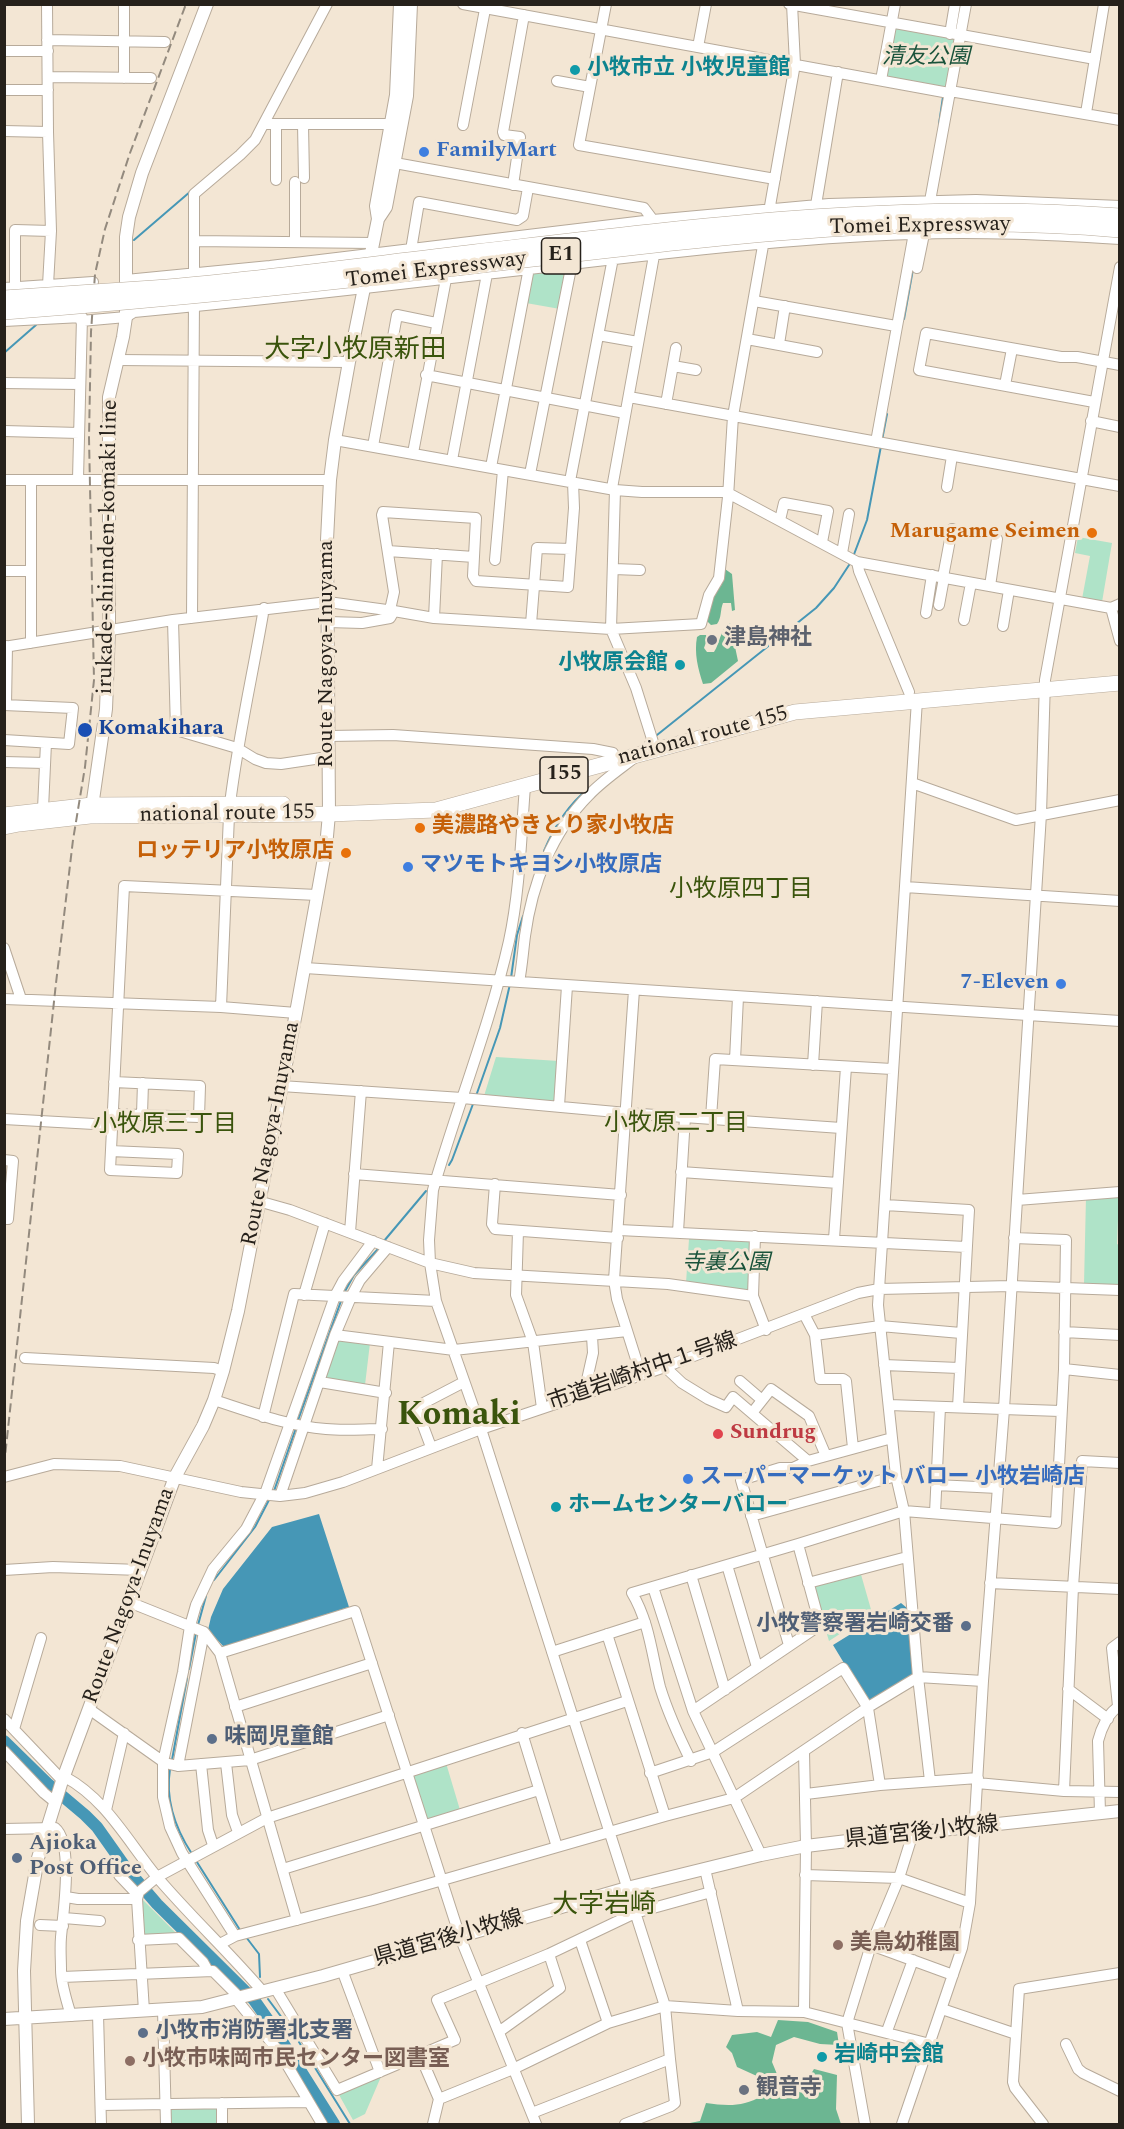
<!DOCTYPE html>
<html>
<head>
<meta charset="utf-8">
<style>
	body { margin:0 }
	#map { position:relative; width:1124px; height:2129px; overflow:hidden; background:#f3e6d4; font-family:Spectral,serif }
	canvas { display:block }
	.frame { position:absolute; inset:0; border:6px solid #26211b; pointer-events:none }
</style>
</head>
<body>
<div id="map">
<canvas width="1124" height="2129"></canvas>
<div class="frame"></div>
</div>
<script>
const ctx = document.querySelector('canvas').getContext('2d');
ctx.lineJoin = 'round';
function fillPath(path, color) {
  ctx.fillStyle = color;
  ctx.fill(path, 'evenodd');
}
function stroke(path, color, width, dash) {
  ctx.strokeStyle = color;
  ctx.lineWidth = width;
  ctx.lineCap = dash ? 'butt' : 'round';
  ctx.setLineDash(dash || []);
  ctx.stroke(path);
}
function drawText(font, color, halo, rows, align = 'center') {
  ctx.font = font + ' Spectral,"Noto Sans JP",serif';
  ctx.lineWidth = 6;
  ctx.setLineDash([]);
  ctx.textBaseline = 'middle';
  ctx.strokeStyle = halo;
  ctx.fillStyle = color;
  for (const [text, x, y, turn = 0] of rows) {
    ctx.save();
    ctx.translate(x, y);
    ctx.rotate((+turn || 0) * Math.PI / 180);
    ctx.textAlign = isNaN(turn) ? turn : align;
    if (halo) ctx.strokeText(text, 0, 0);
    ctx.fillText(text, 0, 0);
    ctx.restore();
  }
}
fillPath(new Path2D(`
	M895,28l62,11 -9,46 -5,3 -57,-11z
	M568,268l-8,41 -34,-6 6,-30z
	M1078,537l34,6 -10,59 -20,-3 8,-43 -15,-3z
	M496,1057l63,4 -4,40 -71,-5z
	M1119,1194l-2,50 2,1v40l-35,-1 2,-87z
	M689,1239l63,3 -2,51 -64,-10z
	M336,1339l34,4 -5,42 -42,-6z
	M860,1571l12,42 -43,28 -17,-57z
	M446,1763l14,47 -31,10h-4l-14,-45z
	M140,1897l38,38 -36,1z
	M383,2072l-18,42 -12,6 -15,-27z
	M171,2108h48v16h-50v-14z`), '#afe3c8');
fillPath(new Path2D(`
	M725,569l7,5 3,36 -3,1 -1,-8h-8c-3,7 -1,14 -6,21l-6,1 -5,-5 9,-31 6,-3z
	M730,623l8,38 -27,22 -8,1c-5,-15 -9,-31 -6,-47l3,-2h6l1,4 -3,9 3,4h7c6,-9 6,-23 16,-29z
	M778,2020l30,2 29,10 2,13 -19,-1 -26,-7 -18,8 -4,17 7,17 24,8 11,-18 23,6 -1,34 5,15h-156l15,-3 6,-18c21,3 37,4 56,-7l-3,-19 -22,-10 -5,-14 -6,-6 6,-12 25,-3 14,5z`), '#6cb692');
fillPath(new Path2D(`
	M319,1514l30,93 -125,40 -16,-17 3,-13 12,-28 49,-62z
	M901,1603l6,5 11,69 -48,29 -37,-61z`), '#4697b6');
stroke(new Path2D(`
	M939,124l4,-27
	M134,240l57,-49
	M904,319l9,-50
	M4,353l32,-28
	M882,440l5,-26
	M853,557l14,-37 14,-74
	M657,735l159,-127 18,-20 17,-26
	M544,851c10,-24 25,-47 45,-63
	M511,978l6,-43 6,-19
	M476,1096l24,-68 10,-44
	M449,1165l3,-5 21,-56
	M384,1241l42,-50
	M344,1293l10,-18 25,-27
	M297,1423l44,-122
	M274,1491l22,-63
	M214,1580l41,-53 15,-29
	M198,1625l8,-29
	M189,1669l7,-36
	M172,1760l15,-82
	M170,1769c-5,31 5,59 22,85
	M195,1859l45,71
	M246,1937l13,17 1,23
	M268,1999l26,35 56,90`), '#4697b6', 2);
stroke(new Path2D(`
	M4,1741l43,42 38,32 12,12 29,41 31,36 97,96 19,27 61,97`), '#4697b6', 12);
const minor = new Path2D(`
	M47,4l1,128 3,99 -3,54
	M124,4v74
	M463,4l486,89
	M606,4l-27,141 196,34
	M789,4l306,55
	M950,34l5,-30
	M47,40l118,2
	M698,47l8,-43
	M4,51h44
	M48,77l103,1
	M881,80l14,-76
	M557,81l33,6
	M4,90h44
	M950,91l170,29
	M1086,113l18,-109
	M264,124h128
	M276,124v56
	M303,124l1,54
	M463,125l23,-121
	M4,131l44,1
	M395,163l249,45 9,12 1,5
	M295,182v59
	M513,185l7,-48 -16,-2 -1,-3 21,-117
	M930,201l36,-197
	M816,205l22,-133
	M194,241l179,2
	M411,250l8,-48 98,18 6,-4 5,-28
	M917,268l7,-34
	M194,278v-84l46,-39 15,-15 72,-136
	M126,280l144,-14 383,-46 176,-16 147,-4 144,6
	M15,287v-57l36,1
	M4,288l89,-6
	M754,301l142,25
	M4,321l78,-4 -4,162
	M81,321l45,-4 8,-5c117,-11 234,-24 351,-38 142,-16 283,-35 426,-40 69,-3 139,1 209,5
	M598,335l40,7
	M747,339l70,13
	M779,344l6,-38
	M118,360l231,2
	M673,366l23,4
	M426,375l199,38
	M4,383l75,1
	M1005,385l7,-36
	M629,397l491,89
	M1094,402l-175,-32 7,-37 135,24h16l43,8
	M666,404l10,-56
	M1091,421l29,6
	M4,431l75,2
	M335,440l280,50 27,2h84l131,70 254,46 9,-4
	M876,442l38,-209
	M373,446l24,-131 39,8
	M413,453l33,-174
	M452,460l35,-186
	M491,467l38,-199
	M530,474l42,-211
	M4,480h326
	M31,480v163
	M570,481l43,-223
	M947,487l5,-31
	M612,488l43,-238
	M780,520l4,-17 44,8 -6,31
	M388,551l86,6
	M842,553l7,-39
	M495,560l8,-90
	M857,562l2,9 50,121
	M614,569l26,1
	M4,571h26
	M943,577l9,-48
	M990,586l7,-47
	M939,605l5,-27
	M1111,608l9,33
	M390,610l4,-18 -12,-77 1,-3 93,6 -3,58 3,5 92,6 6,-79 -1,-26
	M926,613l6,-38
	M192,618l2,-318
	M434,618l3,-64
	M173,620l3,110 61,18 18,11 11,4 15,1 47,-7
	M964,620l7,-37
	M328,622l34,1 28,-5 4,-7 40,7 177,11 90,-5 8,-29 10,-17 9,-81 5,-81 62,-352 -3,-60
	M531,624l6,-76 34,1
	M1003,626l6,-36
	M4,647l169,-27 155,-18 66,9
	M917,700l-39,605 18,171 8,35 14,166 12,104
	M4,705l69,3 -4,36 -65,-4
	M6,705l1,-59
	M329,736l64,-1 200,14 20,4
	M4,762l41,1
	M912,783l104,37 104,-20
	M525,786c-4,51 -5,104 -16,155 -19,84 -52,166 -76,249l-4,50 1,23 6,38 45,128 184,577 5,53 -138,54
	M230,804c8,-66 23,-131 34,-196
	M43,809l3,-66
	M905,887l215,14
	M4,948l17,51
	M305,968l815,53
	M519,982c3,-15 4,-31 6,-46 7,-52 27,-104 64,-141 19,-20 44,-34 64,-53l-17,-54 -25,-59 4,-139
	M634,990l-20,290 3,19 24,76
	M4,999l217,8 75,6
	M221,1007l8,-192
	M735,1060l3,-63
	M813,1065l4,-64
	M281,1086l181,12 165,15 214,15
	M559,1106l8,-120
	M113,1114l86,3 1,-31 -86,-4
	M142,1114l1,-31
	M711,1118l4,-59 177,10
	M4,1119l108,6
	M111,1151l67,3 -1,19 -67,-3 14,-284 193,9
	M4,1160l9,1 -5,58h-4
	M681,1172l157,11
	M354,1174l267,21
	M495,1184l-3,40 3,5 123,9
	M1017,1200l103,-8
	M258,1201l32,9 140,53 44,10 194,11 85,12
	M885,1205l84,5 -11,197
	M619,1230l347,17
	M518,1231l-2,64 17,47 9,66
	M350,1232l11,-141
	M678,1232l7,-115
	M755,1236l-2,60 13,34
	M834,1239l12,-172
	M304,1295l21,-72
	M804,1314l11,21 5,44h23l3,2 7,67
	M1064,1332l56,3
	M335,1335l119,15 173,-19
	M815,1335l65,-9 81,7
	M25,1358l189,10 9,3
	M884,1365l75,3
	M665,1367l17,16 26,16 18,8 7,-10 75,64
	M1064,1369l56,6
	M740,1381l22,19
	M320,1382l66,11
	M584,1393l9,-40 -1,-17
	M214,1400c37,12 74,26 112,29 19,2 38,0 56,0
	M889,1405l171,6
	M752,1413l19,-24 38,27 17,40
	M263,1417l31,-123 142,7
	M431,1447l-15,-40 48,-25
	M377,1469l12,-127
	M4,1477l50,-13 66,2 121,26 39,4 25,-3 38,-11 138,-53 184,-62 193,-74 21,-4 132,-3 109,4
	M936,1485l62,3
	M280,1496l55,-161 16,-38 9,-17 28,-33
	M935,1513l5,-106
	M751,1516l145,-40
	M727,1565l30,102
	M4,1570l49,-3 87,3
	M691,1575l34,115
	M808,1583l99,-26
	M990,1583l130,6
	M653,1587l40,124 68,144
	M129,1602l75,30 16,21 77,267
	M607,1634l58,182
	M789,1645l-48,-165 39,-12h13l15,-7 84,-23
	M552,1652l93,-30
	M220,1653l135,-42 105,326 76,187
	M1068,1689l40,30
	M1118,1706l-6,-58 8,-6
	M235,1707l137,-44
	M89,1709l76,54 13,3 72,-6 139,-45
	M693,1711l127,-86 -22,-81
	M4,1719l59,62
	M14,1729l27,-91
	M522,1733l35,114
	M4,1751l40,42 11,9
	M804,1752l2,94 -2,166
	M691,1761c-12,-24 -23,-48 -31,-74 -8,-32 -11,-66 -28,-94l166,-49 106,-33 152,12 8,-154 2,-129 -52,-2
	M226,1763l6,52 6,17
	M201,1764l7,66 5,15
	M178,1766l26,-134
	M650,1773l63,-21 130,-84 25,40 12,77
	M65,1777c41,22 63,65 92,100 34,40 72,75 106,115
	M977,1783l87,8 56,1
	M1064,1791l9,-204 9,-126 38,2
	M806,1794l74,-9 98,-7
	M106,1810l18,-77
	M1100,1813l-2,-72c3,-12 10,-29 22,-35
	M4,1829l51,-1c19,15 8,87 6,109 -1,11 0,22 0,33 0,15 6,31 10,46
	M283,1869l256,-79
	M705,1869l33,142
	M119,1875l18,19
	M805,1875l94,3 71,25
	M66,1897l12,2h59l7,112
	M137,1899l2,-7 18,-15 110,-59 360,-117
	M64,1918l36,3
	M40,1925l23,1
	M235,1936l-53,-83 -12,-26 -7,-30v-35l20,-90 7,-46 6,-21 17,-36 33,-40 20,-38 69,-195 8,-15 30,-40
	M138,1940l41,-2 24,24 5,9
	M580,1940l28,83 57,-17 73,5 66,1 126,32
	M220,1944l15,-8 138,-36 292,-84 69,-18 136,-92 48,-29 65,4
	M871,1945l82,30
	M342,1970l38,102
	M62,1977l151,-6 27,27
	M275,1988l62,102 118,-50 -18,-40 112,-46 86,-41 76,-21
	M236,1999l44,54 42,71
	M942,2009l74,25
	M163,2010l3,114
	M98,2014l3,110
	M500,2031l60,-43 -11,-34
	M887,2031l26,-71
	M1066,2044l12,25 5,4 37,18
	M164,2055l116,-2
	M420,2055l19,44 -6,25
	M439,2099l74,-30 95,-46
	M222,2103v21
	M101,2105l207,-3
	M625,2124l46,-18 4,-3 -5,-44
	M865,2124l-18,-101 24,-78 28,-67 14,-45
	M902,2124l60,-176 8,-45 13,-222 21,-272 37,-595 4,-134 75,-413
	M1043,2124l-28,-36 -2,-6 6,-93 101,-16`);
const major = new Path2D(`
	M378,219l8,-12 21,-111 4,-92
	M91,814l15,-105 3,-79v-233l14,-60 3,-20v-80l3,-20 13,-44 65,-169
	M4,2019l198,-12 121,-31 304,-88 134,-33 45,-9 107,-13 207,-22
	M28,2124l-4,-153 3,-50 11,-63 23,-74 114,-307 28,-51 11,-26 9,-29 15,-60 58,-298 30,-166 3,-33 -2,-274 3,-60 5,-40 14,-78 29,-143 -2,-13 20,-111 4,-91`);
const highway = new Path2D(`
	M4,815l88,-10 191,-1
	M4,827l15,-3 71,-8 239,-2 107,-4 359,-98 325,-29`);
stroke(minor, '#b7aa9a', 12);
stroke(major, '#b7aa9a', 14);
stroke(highway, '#b7aa9a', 16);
stroke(minor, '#fff', 10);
stroke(major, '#fff', 12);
stroke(highway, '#fff', 15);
stroke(new Path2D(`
	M4,1466l52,-483 17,-143 12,-73 9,-87 -5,-242 2,-106 4,-58 10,-45 25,-76 56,-149`), '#938a7e', 2, [9, 4.5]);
const highwayBridge = new Path2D(`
	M4,298c55,-4 109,-7 163,-11 103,-9 205,-23 308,-35 214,-25 428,-53 645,-36
	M4,312c169,-13 337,-30 504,-50 204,-24 406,-50 612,-32`);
stroke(highwayBridge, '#b7aa9a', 16, []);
stroke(highwayBridge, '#fff', 15);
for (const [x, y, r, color] of [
	[575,70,6,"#0f9aa8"],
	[424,152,6,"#3f7fe0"],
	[1092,533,6,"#e8710a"],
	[712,640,6,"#6b7280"],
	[680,665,6,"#0f9aa8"],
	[85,730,8,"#1a4fb4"],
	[420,828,6,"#e8710a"],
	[346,853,6,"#e8710a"],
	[408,867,6,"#3f7fe0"],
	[1061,984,6,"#3f7fe0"],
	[718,1434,6,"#e0444e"],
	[688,1479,6,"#3f7fe0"],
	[556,1507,6,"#0f9aa8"],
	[966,1626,6,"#5c6f8a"],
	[212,1739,6,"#5c6f8a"],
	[17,1858,6,"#5c6f8a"],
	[838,1945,6,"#8d6e63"],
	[143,2033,6,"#5c6f8a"],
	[822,2057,6,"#0f9aa8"],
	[130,2061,6,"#8d6e63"],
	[744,2090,6,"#6b7280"]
]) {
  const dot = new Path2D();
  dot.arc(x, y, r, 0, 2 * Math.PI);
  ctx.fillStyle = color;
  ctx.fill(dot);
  stroke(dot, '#f3e6d4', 2);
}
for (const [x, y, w] of [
	[561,256,39],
	[564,775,48]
]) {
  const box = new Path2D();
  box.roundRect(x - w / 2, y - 18, w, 36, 4.5);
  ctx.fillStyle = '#f3e6d4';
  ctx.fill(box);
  stroke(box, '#26211b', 1.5);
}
drawText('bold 21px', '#26211b', null, [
	["E1",561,256],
	["155",564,775]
]);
drawText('italic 22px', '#1a533b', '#f3e6d4', [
	["清友公園",926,59],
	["寺裏公園",726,1265]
]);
drawText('bold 22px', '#0d838f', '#f3e6d4', [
	["小牧市立 小牧児童館",587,70],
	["小牧原会館",668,665,"right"],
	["ホームセンターバロー",568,1507],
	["岩崎中会館",834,2057]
], 'left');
drawText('bold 22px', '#366cbe', '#f3e6d4', [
	["FamilyMart",436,152],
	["マツモトキヨシ小牧原店",420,867],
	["7-Eleven",1049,984,"right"],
	["スーパーマーケット バロー 小牧岩崎店",700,1479]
], 'left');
drawText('22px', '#26211b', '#f3e6d4', [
	["Tomei Expressway",920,227,-1],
	["Tomei Expressway",436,271,-7],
	["irukade-shinnden-komaki line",109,547,-89],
	["Route Nagoya-Inuyama",328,654,-90],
	["national route 155",703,737,-15],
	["national route 155",227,815,-1],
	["Route Nagoya-Inuyama",272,1134,-79],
	["市道岩崎村中１号線",643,1373,-19],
	["Route Nagoya-Inuyama",130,1596,-70],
	["県道宮後小牧線",922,1834,-6],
	["県道宮後小牧線",449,1940,-16]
]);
drawText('bold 22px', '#c56008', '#f3e6d4', [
	["Marugame Seimen",1080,533],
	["美濃路やきとり家小牧店",432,828,"left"],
	["ロッテリア小牧原店",334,853]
], 'right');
drawText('bold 22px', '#5b616d', '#f3e6d4', [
	["津島神社",724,640],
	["観音寺",756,2090]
], 'left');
drawText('bold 22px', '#164399', '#f3e6d4', [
	["Komakihara",98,730]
], 'left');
drawText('bold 22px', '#be3a42', '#f3e6d4', [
	["Sundrug",730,1434]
], 'left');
drawText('bold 22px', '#4e5e75', '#f3e6d4', [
	["小牧警察署岩崎交番",954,1626,"right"],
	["味岡児童館",224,1739],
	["Ajioka",29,1845],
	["Post Office",29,1870],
	["小牧市消防署北支署",155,2033]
], 'left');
drawText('bold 22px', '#785e54', '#f3e6d4', [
	["美鳥幼稚園",850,1945],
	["小牧市味岡市民センター図書室",142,2061]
], 'left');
drawText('24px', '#3a540c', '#f3e6d4', [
	["小牧原四丁目",741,891],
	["小牧原二丁目",676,1125],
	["小牧原三丁目",165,1126]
]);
drawText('26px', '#3a540c', '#f3e6d4', [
	["大字小牧原新田",355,352],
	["大字岩崎",604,1907]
]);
drawText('bold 34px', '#3a540c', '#f3e6d4', [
	["Komaki",459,1417]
]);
</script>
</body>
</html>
